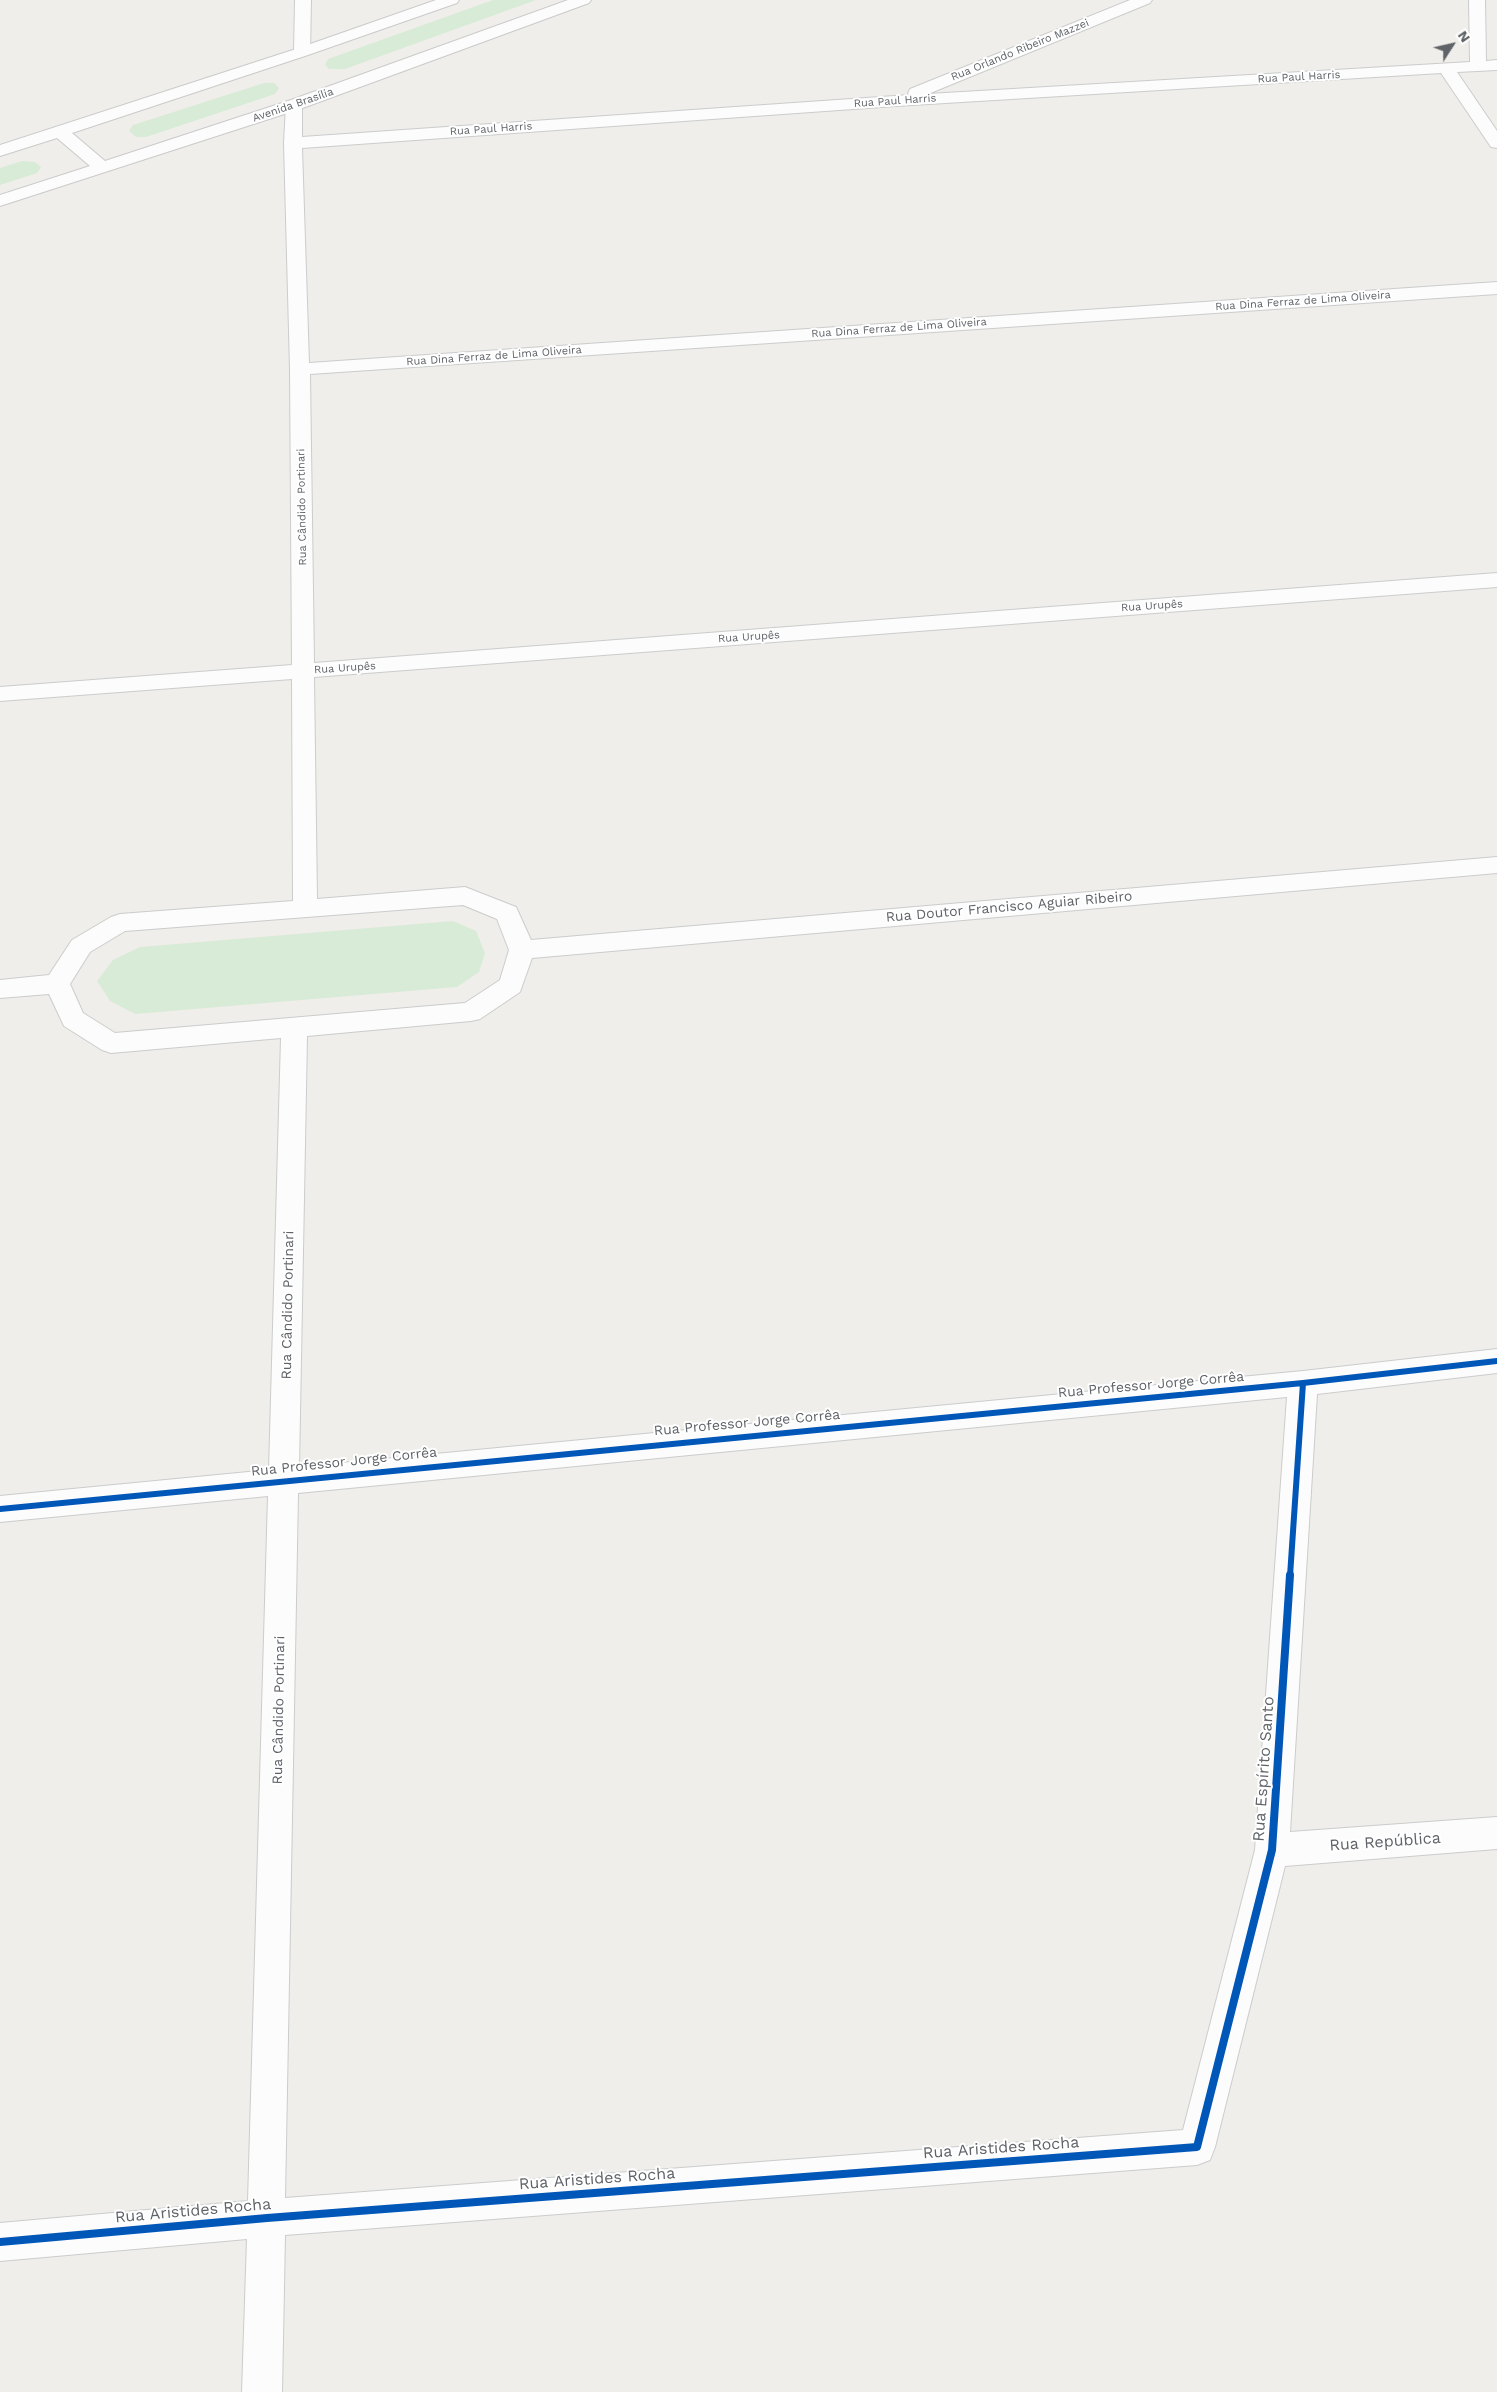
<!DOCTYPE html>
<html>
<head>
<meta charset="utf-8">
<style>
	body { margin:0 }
	#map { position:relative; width:1497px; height:2392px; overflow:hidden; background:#efeeea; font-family:"Work Sans",sans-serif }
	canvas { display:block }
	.north { position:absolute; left:1427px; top:20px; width:50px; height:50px; -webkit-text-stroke:4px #fff; paint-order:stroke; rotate:55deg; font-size:14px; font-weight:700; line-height:20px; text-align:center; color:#5f6368 }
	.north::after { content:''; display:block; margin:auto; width:18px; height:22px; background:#5f6368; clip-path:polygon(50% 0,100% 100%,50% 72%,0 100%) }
</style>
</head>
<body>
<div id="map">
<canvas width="1497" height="2392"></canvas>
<div class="north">N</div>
</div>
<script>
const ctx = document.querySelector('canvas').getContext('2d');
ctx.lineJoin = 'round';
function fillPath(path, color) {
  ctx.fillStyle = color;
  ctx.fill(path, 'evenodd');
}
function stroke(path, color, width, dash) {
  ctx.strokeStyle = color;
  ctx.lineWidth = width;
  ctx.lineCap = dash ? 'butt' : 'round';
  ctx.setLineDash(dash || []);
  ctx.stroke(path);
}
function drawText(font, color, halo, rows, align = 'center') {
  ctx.font = font + ' "Work Sans",sans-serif';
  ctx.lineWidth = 4;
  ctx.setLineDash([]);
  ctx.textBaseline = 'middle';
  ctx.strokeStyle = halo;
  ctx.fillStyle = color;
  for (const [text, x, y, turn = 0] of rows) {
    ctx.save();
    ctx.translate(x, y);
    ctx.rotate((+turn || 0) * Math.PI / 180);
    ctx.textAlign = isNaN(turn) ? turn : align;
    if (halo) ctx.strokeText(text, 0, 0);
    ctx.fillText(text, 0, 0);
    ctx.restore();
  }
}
fillPath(new Path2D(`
	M493,0h43l-191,69h-16l-4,-4 3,-6z
	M264,83h10l5,5 -4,6 -129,43h-10l-7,-6 4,-6z
	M22,161l13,1 6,5 -4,6 -37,12v-17z
	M453,921l23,10 9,22 -6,19 -22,15 -322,27 -25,-13 -13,-20 16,-21 27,-13z`), '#d8ebd6');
const minor = new Path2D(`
	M295,0h16l-1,52 -8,5 -8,-5z
	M1130,0h22l-2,3 -222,91 542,-32 -1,-62h16l1,61 11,-1v10l-40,2 40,59v17l-6,-1 -50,-74 -545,33 -594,42 7,215 1188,-81v12l-1187,80 4,289 1183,-90v14l-1183,90 3,222 148,-12 51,20 15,33 966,-83v16l-965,85 -12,34 -40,27 -9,2 -164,15 -8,431 1004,-96 194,-22v24l-180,21 -27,438 207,-15v32l-212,17 -70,281 -5,13 -13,5 -912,70 -3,157h-40l5,-153 -247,22v-38l248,-22 20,-705 -268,26v-26l269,-26 12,-432 -170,15 -9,-3 -38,-24 -15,-32 -49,4v-18l49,-5 23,-35 39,-23 9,-3 173,-13 -1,-222 -292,22v-14l292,-22 -2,-296 -6,-226 2,-38 2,-4h12l2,4v32l607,-42 -1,-2 2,-4zM463,905l34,14 12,31 -9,30 -35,23 -350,30 -32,-20 -13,-29 20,-32 35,-21zM1287,1397l-32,453 -72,280 -898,68 13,-705z`);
const secondary = new Path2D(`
	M436,0h23l-2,3 -149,52 -236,78 33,28 183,-60 280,-101h23l-2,3 -289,106 -300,97v-11l90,-29 -33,-28 -57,18v-11l296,-96z`);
stroke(minor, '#cbcccc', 2);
stroke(secondary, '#cacacb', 2);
fillPath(minor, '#fdfcfc');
fillPath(secondary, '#fdfcfc');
stroke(new Path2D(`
	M0,1509l1303,-126 194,-22
	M1290,1576l13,-193`), '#0057b8', 6);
stroke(new Path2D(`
	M0,2242l267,-24 930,-71 75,-297 18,-275`), '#0057b8', 8);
drawText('11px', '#5f6368', '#fff', [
	["Rua Orlando Ribeiro Mazzei",1020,50,-22],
	["Rua Paul Harris",1299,77,-3],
	["Rua Paul Harris",895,101,-4],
	["Avenida Brasília",293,105,-19],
	["Rua Paul Harris",491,129,-4],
	["Rua Dina Ferraz de Lima Oliveira",1303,301,-4],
	["Rua Dina Ferraz de Lima Oliveira",899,328,-4],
	["Rua Dina Ferraz de Lima Oliveira",494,356,-4],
	["Rua Cândido Portinari",302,507,-91],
	["Rua Urupês",1152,606,-4],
	["Rua Urupês",749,637,-4],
	["Rua Urupês",345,668,-4]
]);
drawText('14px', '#5f6368', '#fff', [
	["Rua Doutor Francisco Aguiar Ribeiro",1009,907,-5],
	["Rua Cândido Portinari",288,1305,-89],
	["Rua Professor Jorge Corrêa",1151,1385,-5],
	["Rua Professor Jorge Corrêa",747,1423,-5],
	["Rua Professor Jorge Corrêa",344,1462,-6],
	["Rua Cândido Portinari",279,1710,-89]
]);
drawText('16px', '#5f6368', '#fff', [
	["Rua Espírito Santo",1264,1769,-86],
	["Rua República",1385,1842,-4],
	["Rua Aristides Rocha",1001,2148,-4],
	["Rua Aristides Rocha",597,2179,-4],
	["Rua Aristides Rocha",193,2211,-5]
]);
</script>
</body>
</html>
